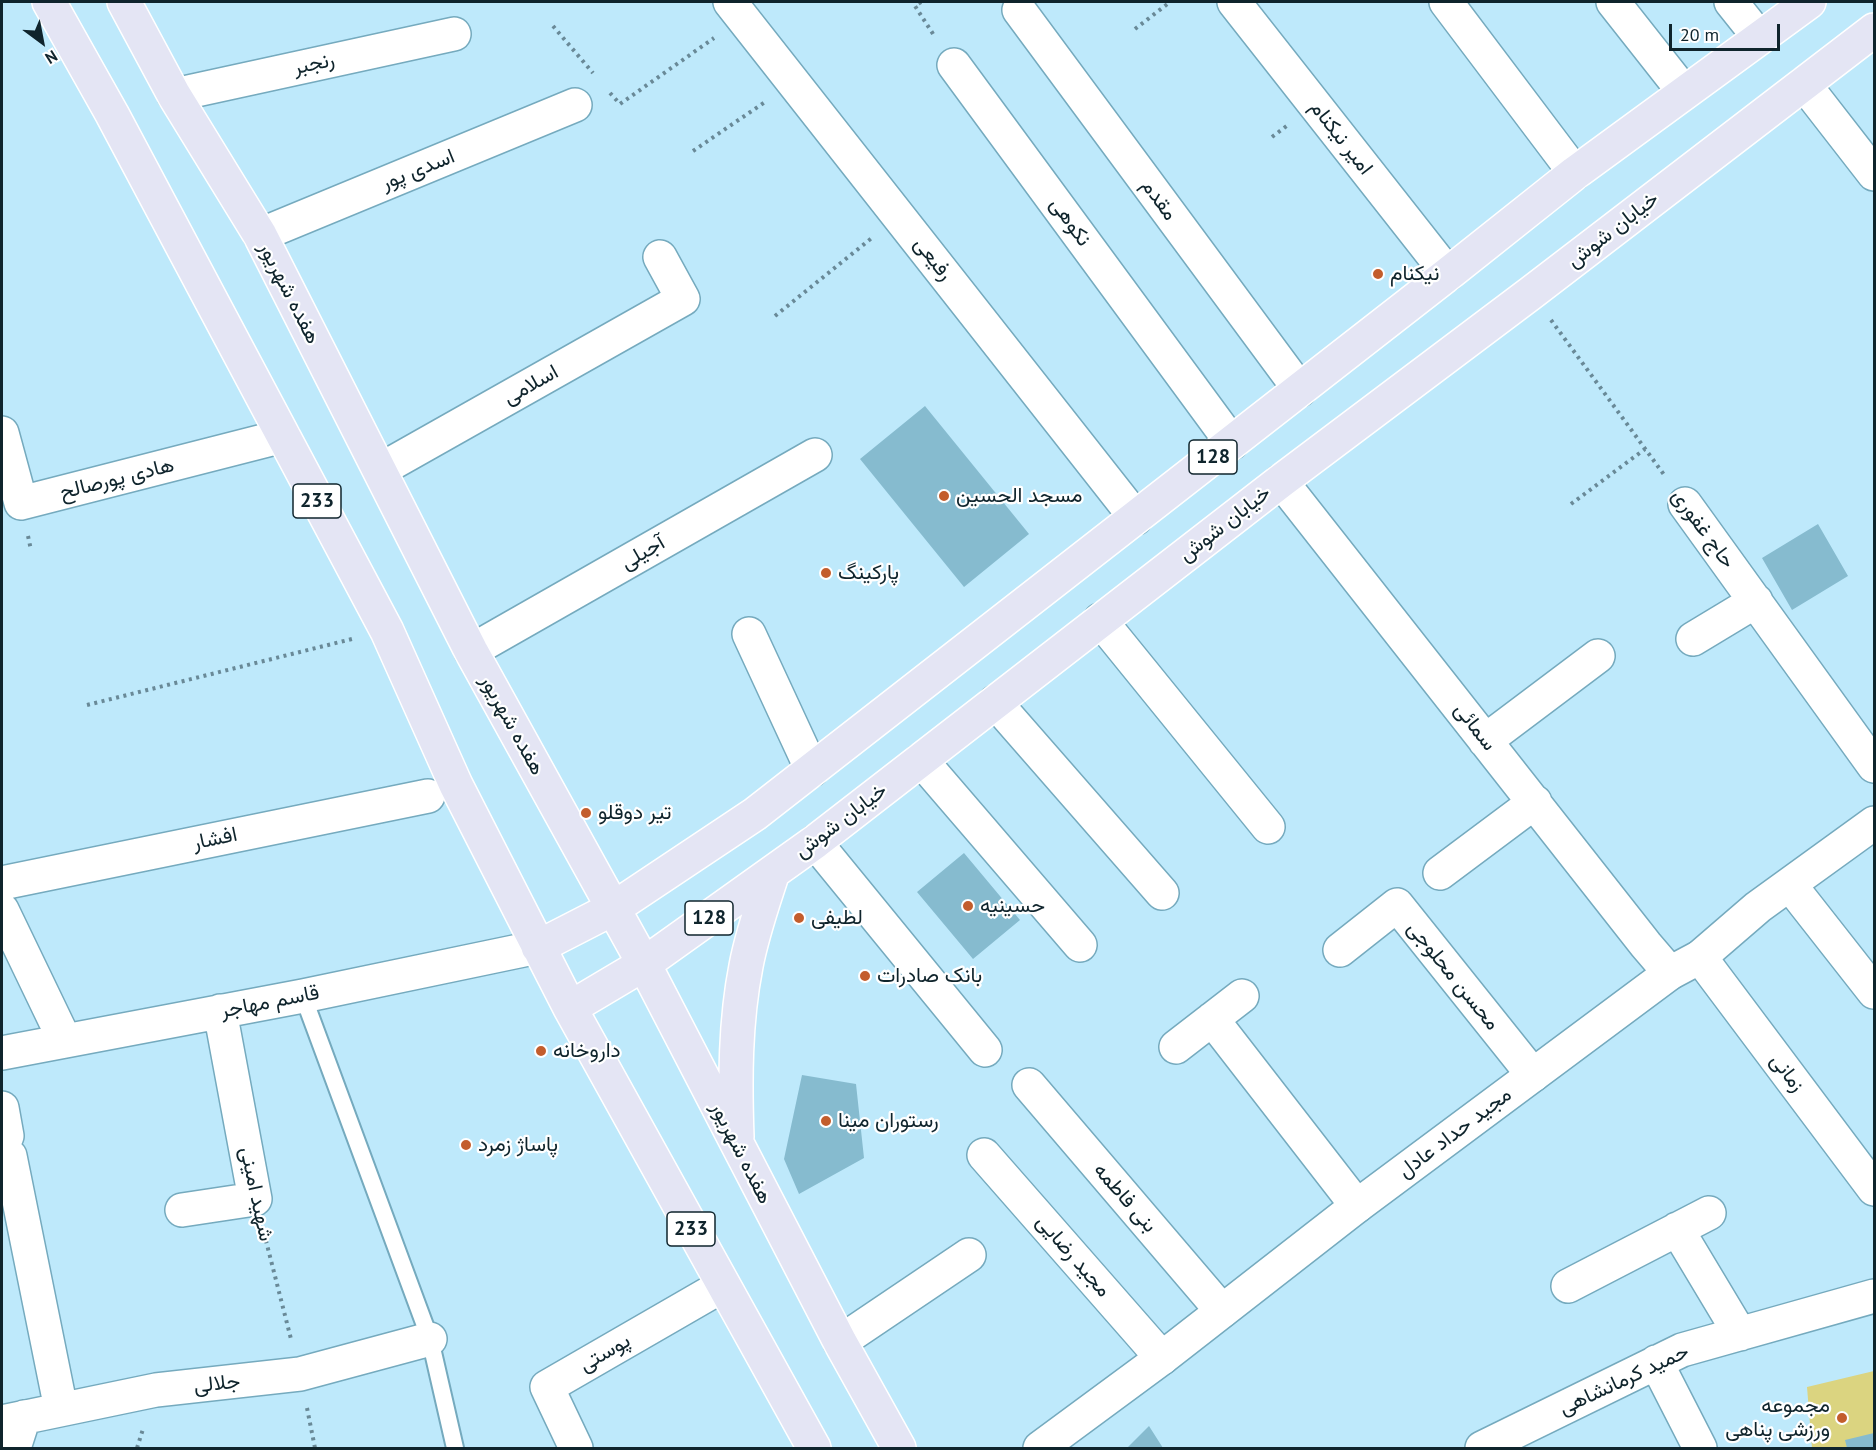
<!DOCTYPE html>
<html>
<head>
<meta charset="utf-8">
<style>
	body { margin:0 }
	#map { position:relative; width:1876px; height:1450px; overflow:hidden; background:#bee9fb; font-family:"PT Sans",sans-serif }
	canvas { display:block }
	.frame { position:absolute; inset:0; border:3px solid #0f242c; pointer-events:none }
	.north { position:absolute; left:12px; top:12px; width:60px; height:60px; -webkit-text-stroke:4px #fff; paint-order:stroke; rotate:148deg; font-size:16px; font-weight:700; line-height:24px; text-align:center; color:#0f242c }
	.north::after { content:''; display:block; margin:auto; width:21px; height:27px; background:#0f242c; clip-path:polygon(50% 0,100% 100%,50% 72%,0 100%) }
	.scale { position:absolute; left:1669px; top:24px; width:111px; height:27px; box-sizing:border-box; border:3px solid #0f242c; border-top:0; padding-left:8px; font-size:18px; line-height:21px; white-space:nowrap; color:#0f242c; -webkit-text-stroke:4px #fff; paint-order:stroke }
</style>
</head>
<body>
<div id="map">
<canvas width="1876" height="1450"></canvas>
<div class="frame"></div>
<div class="north">N</div>
<div class="scale">20 m</div>
</div>
<script>
const ctx = document.querySelector('canvas').getContext('2d');
ctx.lineJoin = 'round';
function fillPath(path, color) {
  ctx.fillStyle = color;
  ctx.fill(path, 'evenodd');
}
function stroke(path, color, width, dash) {
  ctx.strokeStyle = color;
  ctx.lineWidth = width;
  ctx.lineCap = dash ? 'butt' : 'round';
  ctx.setLineDash(dash || []);
  ctx.stroke(path);
}
function drawText(font, color, halo, rows, align = 'center') {
  ctx.font = font + ' "PT Sans",Vazirmatn,sans-serif';
  ctx.lineWidth = 4.5;
  ctx.setLineDash([]);
  ctx.textBaseline = 'middle';
  ctx.strokeStyle = halo;
  ctx.fillStyle = color;
  for (const [text, x, y, turn = 0] of rows) {
    ctx.save();
    ctx.translate(x, y);
    ctx.rotate((+turn || 0) * Math.PI / 180);
    ctx.textAlign = isNaN(turn) ? turn : align;
    if (halo) ctx.strokeText(text, 0, 0);
    ctx.fillText(text, 0, 0);
    ctx.restore();
  }
}
fillPath(new Path2D(`
	M1874,1371v77h-62l-5,-61z`), '#dbd480');
fillPath(new Path2D(`
	M925,406l104,128 -65,53 -104,-128z
	M1818,524l30,52 -56,34 -30,-52z
	M964,853l56,67 -47,39 -56,-67z
	M802,1075l54,9 8,74 -65,36 -15,-35z
	M1149,1426l14,22h-36z
	M1874,1433v15h-27l-2,-8z`), '#86bbcf');
const lane = new Path2D(`
	M303,996l127,343 25,109`);
const street = new Path2D(`
	M730,2l406,516
	M1234,2l214,272
	M1446,2l129,171
	M1613,2l71,90
	M1731,2l28,35
	M1019,10l281,380
	M954,65l278,378
	M1804,84l70,90
	M174,95l280,-61
	M260,235l315,-130
	M2,433l19,70 262,-67
	M380,470l303,-171 -23,-42
	M1281,481l365,464 24,28
	M1685,504l189,262
	M1100,620l168,207
	M749,634l63,136
	M1693,639l63,-38
	M471,651l344,-196
	M995,702l167,191
	M1485,741l113,-85
	M921,760l159,185
	M815,842l170,208
	M1440,873l95,-71
	M2,883l426,-87
	M1790,885l84,107
	M2,910l63,131
	M1340,950l57,-45 136,170
	M1700,957l174,232
	M1212,1019l145,187
	M1176,1047l66,-51
	M2,1053l301,-57 235,-49
	M1029,1085l193,226
	M2,1108l5,28
	M984,1155l178,203
	M10,1156l51,253
	M182,1210l73,-11 -35,-188
	M1677,1229l63,105
	M1568,1286l141,-73
	M840,1342l129,-87
	M1656,1362l44,86
	M2,1422l154,-32 144,-16 130,-35
	M14,1448l10,-31
	M576,1448l-29,-61 175,-101
	M1482,1448l200,-98 192,-54`);
const secondary = new Path2D(`
	M1040,1448l122,-90 195,-152 313,-233 30,-16 58,-50 116,-84`);
const primary = new Path2D(`
	M49,2l63,112 275,517 69,154 114,223 244,440
	M124,2l50,93 86,140 211,416 173,313 196,378 59,106
	M538,947l76,-39 141,-94 693,-540 127,-101 234,-171
	M570,1008l74,-44 171,-122 466,-361 250,-188 343,-263
	M737,1137c-2,-57 -2,-115 9,-171 6,-32 17,-63 27,-94`);
stroke(lane, '#75aabe', 20);
stroke(street, '#75aabe', 36);
stroke(secondary, '#75aabe', 36);
stroke(primary, '#fff', 36);
stroke(new Path2D(`
	M921,2l-6,4 20,31
	M553,26l40,47
	M1135,29l35,-27
	M610,93l10,11 94,-66
	M1272,137l16,-12
	M693,151l72,-49
	M775,316l98,-79
	M1551,320l114,156
	M1571,504l74,-55
	M28,536l3,14
	M87,705l265,-66
	M264,1233l27,106
	M307,1408l8,40
	M137,1448l6,-19`), '#698997', 4, [3, 4.5]);
stroke(lane, '#fff', 16);
stroke(street, '#fff', 33);
stroke(secondary, '#fff', 33);
stroke(primary, '#e4e5f4', 33);
for (const [x, y, r, color] of [
	[1378,274,6,"#c35d2c"],
	[944,496,6,"#c35d2c"],
	[826,573,6,"#c35d2c"],
	[586,813,6,"#c35d2c"],
	[968,906,6,"#c35d2c"],
	[799,918,6,"#c35d2c"],
	[865,976,6,"#c35d2c"],
	[541,1051,6,"#c35d2c"],
	[826,1121,6,"#c35d2c"],
	[466,1145,6,"#c35d2c"],
	[1842,1418,6,"#c35d2c"]
]) {
  const dot = new Path2D();
  dot.arc(x, y, r, 0, 2 * Math.PI);
  ctx.fillStyle = color;
  ctx.fill(dot);
  stroke(dot, '#fff', 2);
}
for (const [x, y, w] of [
	[1213,457,48],
	[317,501,48],
	[709,918,48],
	[691,1229,48]
]) {
  const box = new Path2D();
  box.roundRect(x - w / 2, y - 17, w, 34, 4.5);
  ctx.fillStyle = '#fff';
  ctx.fill(box);
  stroke(box, '#0f242c', 1.5);
}
drawText('bold 20px', '#0f242c', null, [
	["128",1213,457],
	["233",317,501],
	["128",709,918],
	["233",691,1229]
]);
drawText('21px', '#0f242c', '#fff', [
	["رنجبر",314,64,-12],
	["امیر نیکنام",1341,138,52],
	["اسدی پور",418,170,-22],
	["مقدم",1159,200,54],
	["نکوهی",1070,222,54],
	["خیابان شوش",1613,230,-38],
	["رفیعی",933,259,52],
	["هفده شهریور",289,293,63],
	["اسلامی",531,385,-29],
	["هادی پورصالح",117,479,-14],
	["خیابان شوش",1225,524,-38],
	["حاج غفوری",1703,529,54],
	["آجیلی",643,553,-30],
	["هفده شهریور",512,725,61],
	["سمائی",1475,727,52],
	["خیابان شوش",841,821,-37],
	["افشار",215,839,-12],
	["محسن محلوجی",1453,976,51],
	["قاسم مهاجر",270,1002,-11],
	["زمانی",1787,1073,53],
	["مجید حداد عادل",1455,1133,-37],
	["هفده شهریور",741,1153,63],
	["شهید امینی",256,1194,78],
	["بنی فاطمه",1125,1198,49],
	["مجید رضایی",1073,1256,49],
	["پوستی",605,1353,-30],
	["حمید کرمانشاهی",1624,1380,-25],
	["جلالی",217,1384,-6]
]);
drawText('21px', '#0f242c', '#fff', [
	["نیکنام",1390,274],
	["مسجد الحسین",956,496],
	["پارکینگ",838,573],
	["تیر دوقلو",598,813],
	["حسینیه",980,906],
	["لطیفی",811,918],
	["بانک صادرات",877,976],
	["داروخانه",553,1051],
	["رستوران مینا",838,1121],
	["پاساژ زمرد",478,1145],
	["مجموعه",1830,1406,"right"],
	["ورزشی پناهی",1830,1430,"right"]
], 'left');
</script>
</body>
</html>
